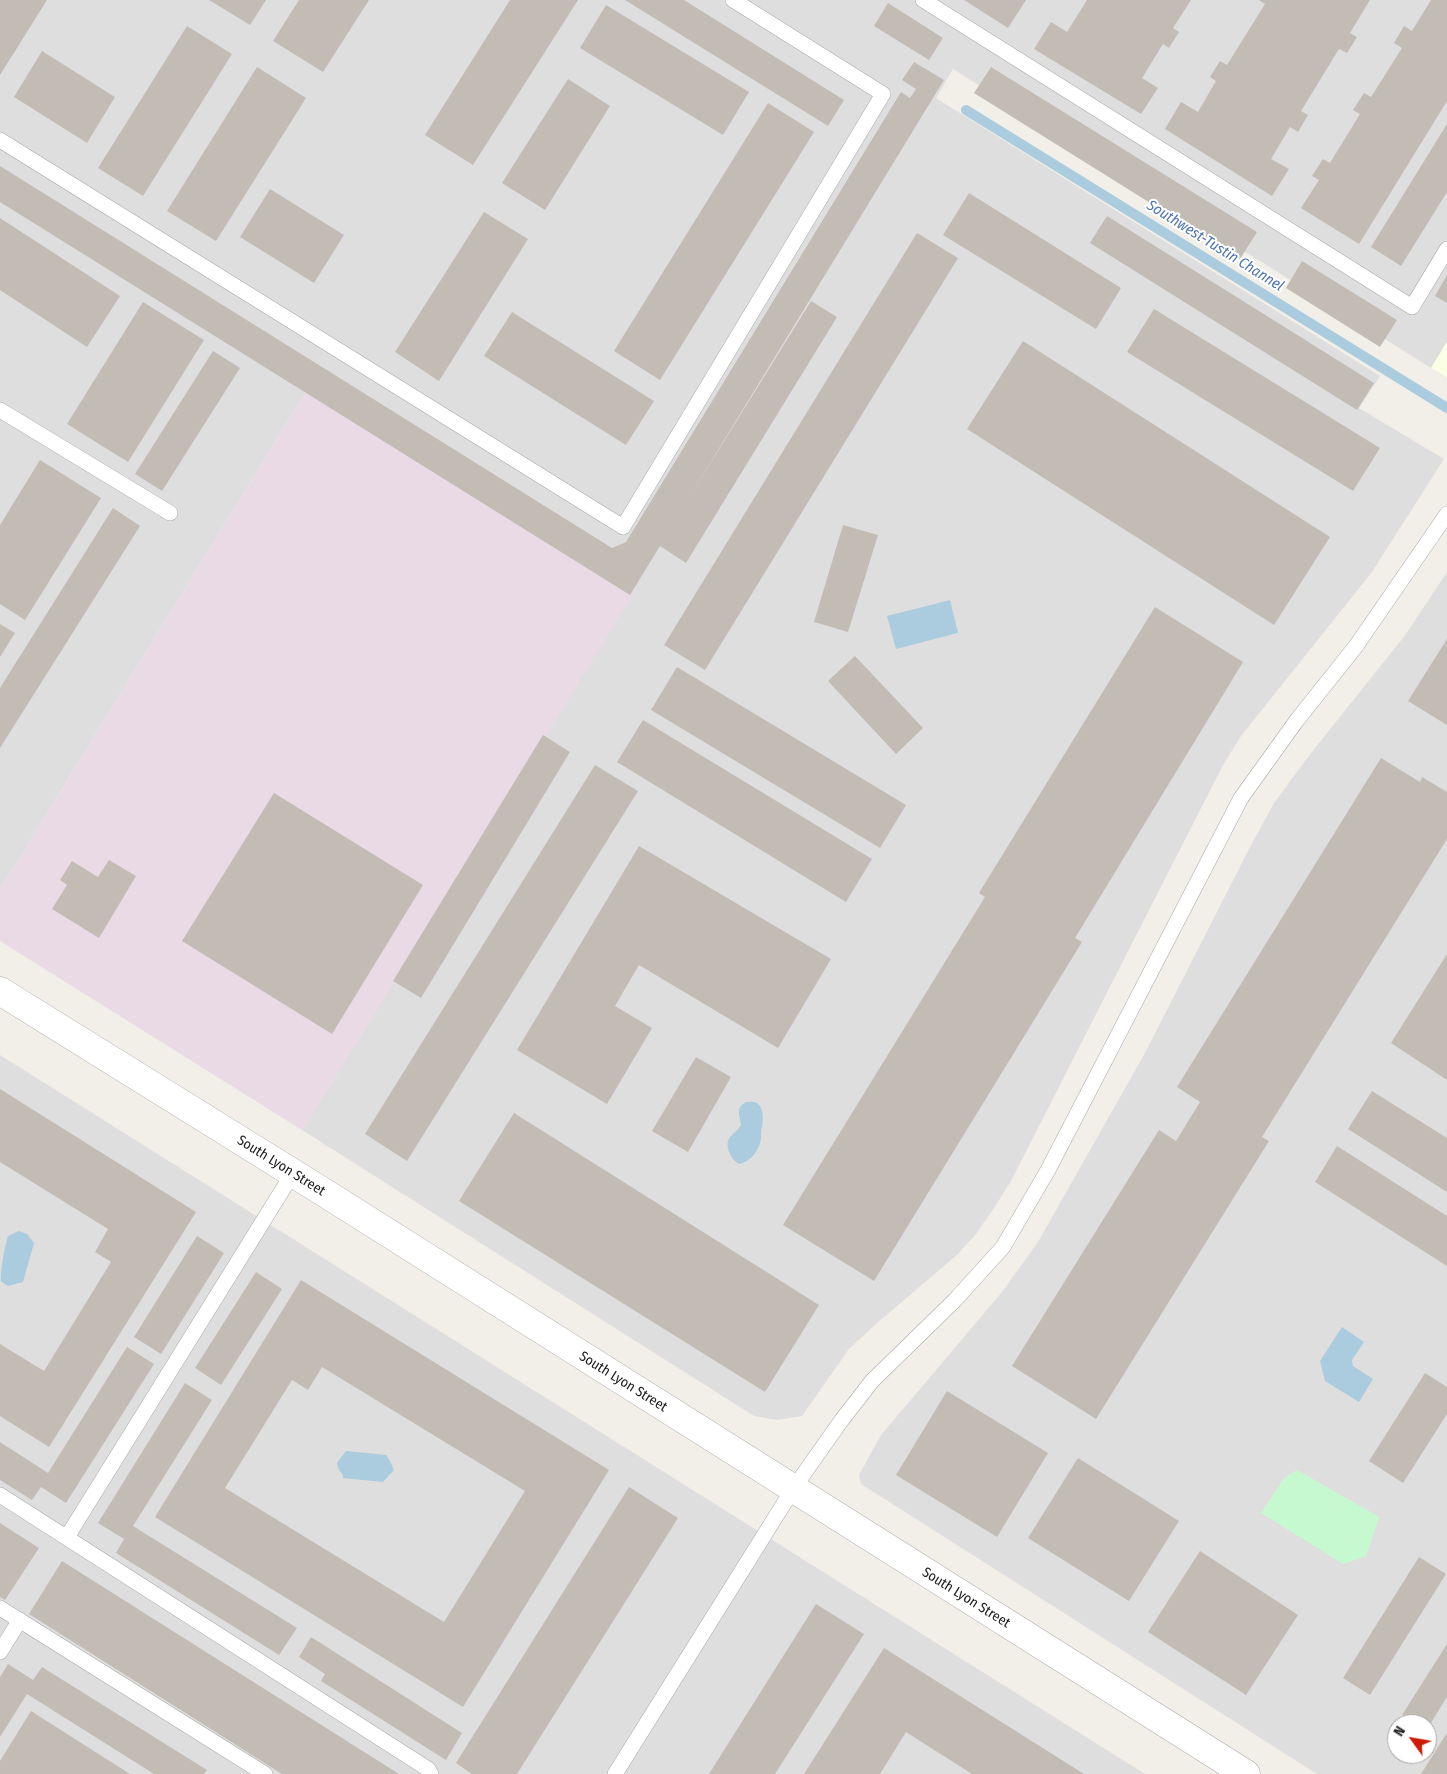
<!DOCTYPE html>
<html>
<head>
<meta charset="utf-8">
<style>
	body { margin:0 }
	#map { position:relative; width:1447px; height:1774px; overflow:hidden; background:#f1efe8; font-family:"Fira Sans Condensed",sans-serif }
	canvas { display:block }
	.north { position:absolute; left:1387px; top:1714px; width:50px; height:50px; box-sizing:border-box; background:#fff; border:1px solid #a6a6a6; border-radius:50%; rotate:302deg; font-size:14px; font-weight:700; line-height:20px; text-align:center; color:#212121 }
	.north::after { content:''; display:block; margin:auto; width:18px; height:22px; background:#cf1b04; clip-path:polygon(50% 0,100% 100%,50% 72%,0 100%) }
</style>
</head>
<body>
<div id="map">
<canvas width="1447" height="1774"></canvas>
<div class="north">N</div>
</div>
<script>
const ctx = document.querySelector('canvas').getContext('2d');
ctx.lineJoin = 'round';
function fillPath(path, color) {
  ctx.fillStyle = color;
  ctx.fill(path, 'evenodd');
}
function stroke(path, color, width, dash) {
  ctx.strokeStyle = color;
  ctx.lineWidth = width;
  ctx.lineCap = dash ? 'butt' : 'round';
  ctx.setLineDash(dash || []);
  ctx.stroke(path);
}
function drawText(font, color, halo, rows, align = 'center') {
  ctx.font = font + ' "Fira Sans Condensed",sans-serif';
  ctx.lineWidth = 4;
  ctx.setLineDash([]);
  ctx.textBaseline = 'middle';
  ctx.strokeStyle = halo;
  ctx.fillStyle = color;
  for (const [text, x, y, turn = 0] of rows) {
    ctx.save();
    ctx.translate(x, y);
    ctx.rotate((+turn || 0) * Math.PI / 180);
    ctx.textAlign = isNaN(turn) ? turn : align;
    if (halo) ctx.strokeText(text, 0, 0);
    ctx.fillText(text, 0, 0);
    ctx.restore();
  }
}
fillPath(new Path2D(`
	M0,0h1447v342l-16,26 -478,-299 -17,29 444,278 -21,32 85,51 -72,113 -131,164 -18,29 -212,416 -17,27 -18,26 -18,20 -82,70 -27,25 -47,67 -25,4 -23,-4 -452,-286 333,-541 -325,-204 -310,505z
	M1447,572v1202h-130l-456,-290 -2,-9 22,-40 121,-143 36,-50 107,-189 104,-204 25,-46 37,-50 95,-119zM1397,1724h30v30h-30z
	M0,1055l1145,719h-1145z`), '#dfdede');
fillPath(new Path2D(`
	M310,385l326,204 -334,541 -302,-189v-51z`), '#eadae5');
fillPath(new Path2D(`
	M1447,342v35l-16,-9z`), '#fbffe4');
fillPath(new Path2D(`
	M1297,1470l82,47 -13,39 -23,8 -82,-51 23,-35z`), '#c7f9d1');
fillPath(new Path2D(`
	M950,600l8,33 -62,16 -9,-33z
	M746,1102c3,0 8,-1 11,1 7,5 6,16 5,23 -1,4 -1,8 -1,12 -1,11 -10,24 -22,26 -6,-4 -7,-6 -10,-12 -5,-16 5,-16 12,-27 -1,-10 -6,-17 5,-23z
	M19,1231l8,3 7,9 -11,39 -15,4c-2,-1 -6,-4 -7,-5 -1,-10 4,-35 7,-45z
	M1342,1327l22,15 -12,18 1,6 20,13 -14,23 -34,-21 -5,-20z
	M346,1451l40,4 4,6 4,9 -11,12 -40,-4v-3l-4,-5 -2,-7z`), '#aaccde');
stroke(new Path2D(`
	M966,110l481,298`), '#aaccde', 10);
fillPath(new Path2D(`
	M0,0h47l-47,75z
	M209,0h57l-16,25z
	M299,0h70l-46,72 -50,-31z
	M510,0h68l-105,165 -48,-30z
	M625,0h59l160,100 -16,26z
	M964,0h62l-18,28z
	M1087,0h104l-18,28 6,4 -10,16 -6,-4 -21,34 16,10 -17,26 -107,-65 17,-27 16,10z
	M1259,0h111l-20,33 7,4 -10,16 -8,-4 -38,62 7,4 -10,17 -8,-5 -19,32 18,10 -17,27 -107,-67 16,-27 17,10 18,-31 -6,-4 10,-16 7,4 38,-61z
	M1431,0h16v101l-88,143 -58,-36 18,-28 -7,-4 11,-17 7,4 30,-49 -7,-4 11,-17 7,4 31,-49 -8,-5 10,-17 8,5z
	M888,3l55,35 -14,22 -55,-34z
	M606,5l143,87 -26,43 -143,-87z
	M187,26l45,28 -89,142 -45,-28z
	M42,51l73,46 -28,46 -73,-46z
	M914,62l30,18 -254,416 121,-195 26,16 -151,246 -26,-17 -30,49 -630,-393v-36l612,382 14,-6 275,-450 9,6 6,-9 -14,-9z
	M257,67l49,31 -90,143 -49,-30z
	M991,67l266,165 -17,27 -266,-166z
	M568,79l42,27 -65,104 -43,-27z
	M768,103l46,29 -154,248 -46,-29z
	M1447,124v68l-46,74 -30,-19z
	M270,189l74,46 -30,48 -74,-46z
	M969,193l152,95 -25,41 -153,-94z
	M484,212l44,27 -89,142 -44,-29z
	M1107,216l267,167 -17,27 -267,-167z
	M0,218l120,78 -33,51 -87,-57z
	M917,233l41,25 -253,412 -41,-25z
	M1302,261l95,59 -17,27 -94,-59z
	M1447,275v28l-12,-7z
	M143,302l61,38 -76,122 -61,-38z
	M1154,309l226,139 -27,43 -226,-139z
	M512,312l142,89 -28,44 -142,-89z
	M1023,341l307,196 -56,88 -307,-196z
	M213,351l27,17 -78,123 -27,-17z
	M40,460l61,38 -76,122 -25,-16v-79z
	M113,508l27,18 -140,222v-60z
	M843,525l35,10 -30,97 -34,-10z
	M1155,607l88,55 -168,276 7,4 -208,339 -91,-56 202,-328 -6,-4z
	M0,624l15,9 -15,24z
	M1447,639v86l-39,-24z
	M855,656l68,72 -27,26 -68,-73z
	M677,667l229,138 -26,43 -229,-138z
	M643,720l229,139 -26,43 -229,-140z
	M543,735l27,17 -149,246 -28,-17z
	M1381,758l39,24 2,-5 25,15v47l-185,298 7,4 -173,278 -84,-53 147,-236 17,11 24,-39 -23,-15z
	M595,765l43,26 -231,370 -42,-27z
	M274,793l149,92 -91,149 -150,-93z
	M639,846l192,113 -53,89 -139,-83 -24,41 37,22 -45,76 -90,-54z
	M109,860l27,16 -37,62 -47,-29 15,-24 -7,-5 12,-19 26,16z
	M1447,954v126l-56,-37z
	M696,1057l35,20 -43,75 -36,-21z
	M0,1089l196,123 -147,235 -49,-31v-72l44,27 67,-109 -16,-10 13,-23 -108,-67z
	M1372,1091l75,47v54l-99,-63z
	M514,1113l305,192 -54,87 -306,-191z
	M1337,1146l110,70v50l-132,-84z
	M197,1236l27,17 -63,101 -27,-17z
	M256,1272l26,17 -61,96 -26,-17z
	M301,1280l308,190 -146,237 -308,-190zM322,1367l203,124 -81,131 -219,-134 67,-108 16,10z
	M127,1347l27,17 -88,139 -25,-16 -9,13 -32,-20v-38l48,31z
	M1425,1373l22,14v27l-44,69 -34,-22z
	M185,1383l27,17 -79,126 164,102 -18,27 -163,-102 8,-14 -26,-16z
	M947,1391l101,62 -51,84 -101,-62z
	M1078,1458l101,63 -50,80 -101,-63z
	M629,1487l49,31 -161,256h-45l-16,-11z
	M0,1523l39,25 -34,52 -5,-3z
	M1200,1551l98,64 -52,80 -98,-63z
	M1419,1557l27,17 -76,121 -27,-17z
	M62,1561l337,213h-117l-253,-160z
	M816,1604l48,30 -89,140h-66z
	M311,1637l151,96 -16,27 -125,-79 4,-7 -26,-17z
	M1447,1644v53l-20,32v-5h-10l-15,-9z
	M884,1648l200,126h-112l-66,-42 -26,42h-76z
	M8,1664l25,16 9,-13 165,103 -3,4h-50l-127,-80 -27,43v-60z
	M31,1711l99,63h-130v-13z
	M1447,1733v41h-26z`), '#c2bcb4');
const service = new Path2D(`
	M923,0l489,307 35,-58
	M0,140l623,387 260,-433 -150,-94
	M0,410l170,103
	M0,1495l428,274 3,5
	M67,1537l226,-364
	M0,1608l265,166
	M0,1652l20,-32
	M615,1774l178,-285 48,-68 31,-40 83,-81 48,-53 45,-77 193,-372 56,-78 59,-74 91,-132`);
const tertiary = new Path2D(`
	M0,991l317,197 929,586`);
stroke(service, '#a8a8a8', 16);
stroke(tertiary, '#a8a8a8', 29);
stroke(service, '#fff', 15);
stroke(tertiary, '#fff', 28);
drawText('14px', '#212121', '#fff', [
	["South Lyon Street",281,1166,32],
	["South Lyon Street",623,1382,32],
	["South Lyon Street",966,1598,32]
]);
drawText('italic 15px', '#4e74b1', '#fff', [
	["Southwest-Tustin Channel",1215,246,32]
]);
</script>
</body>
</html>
